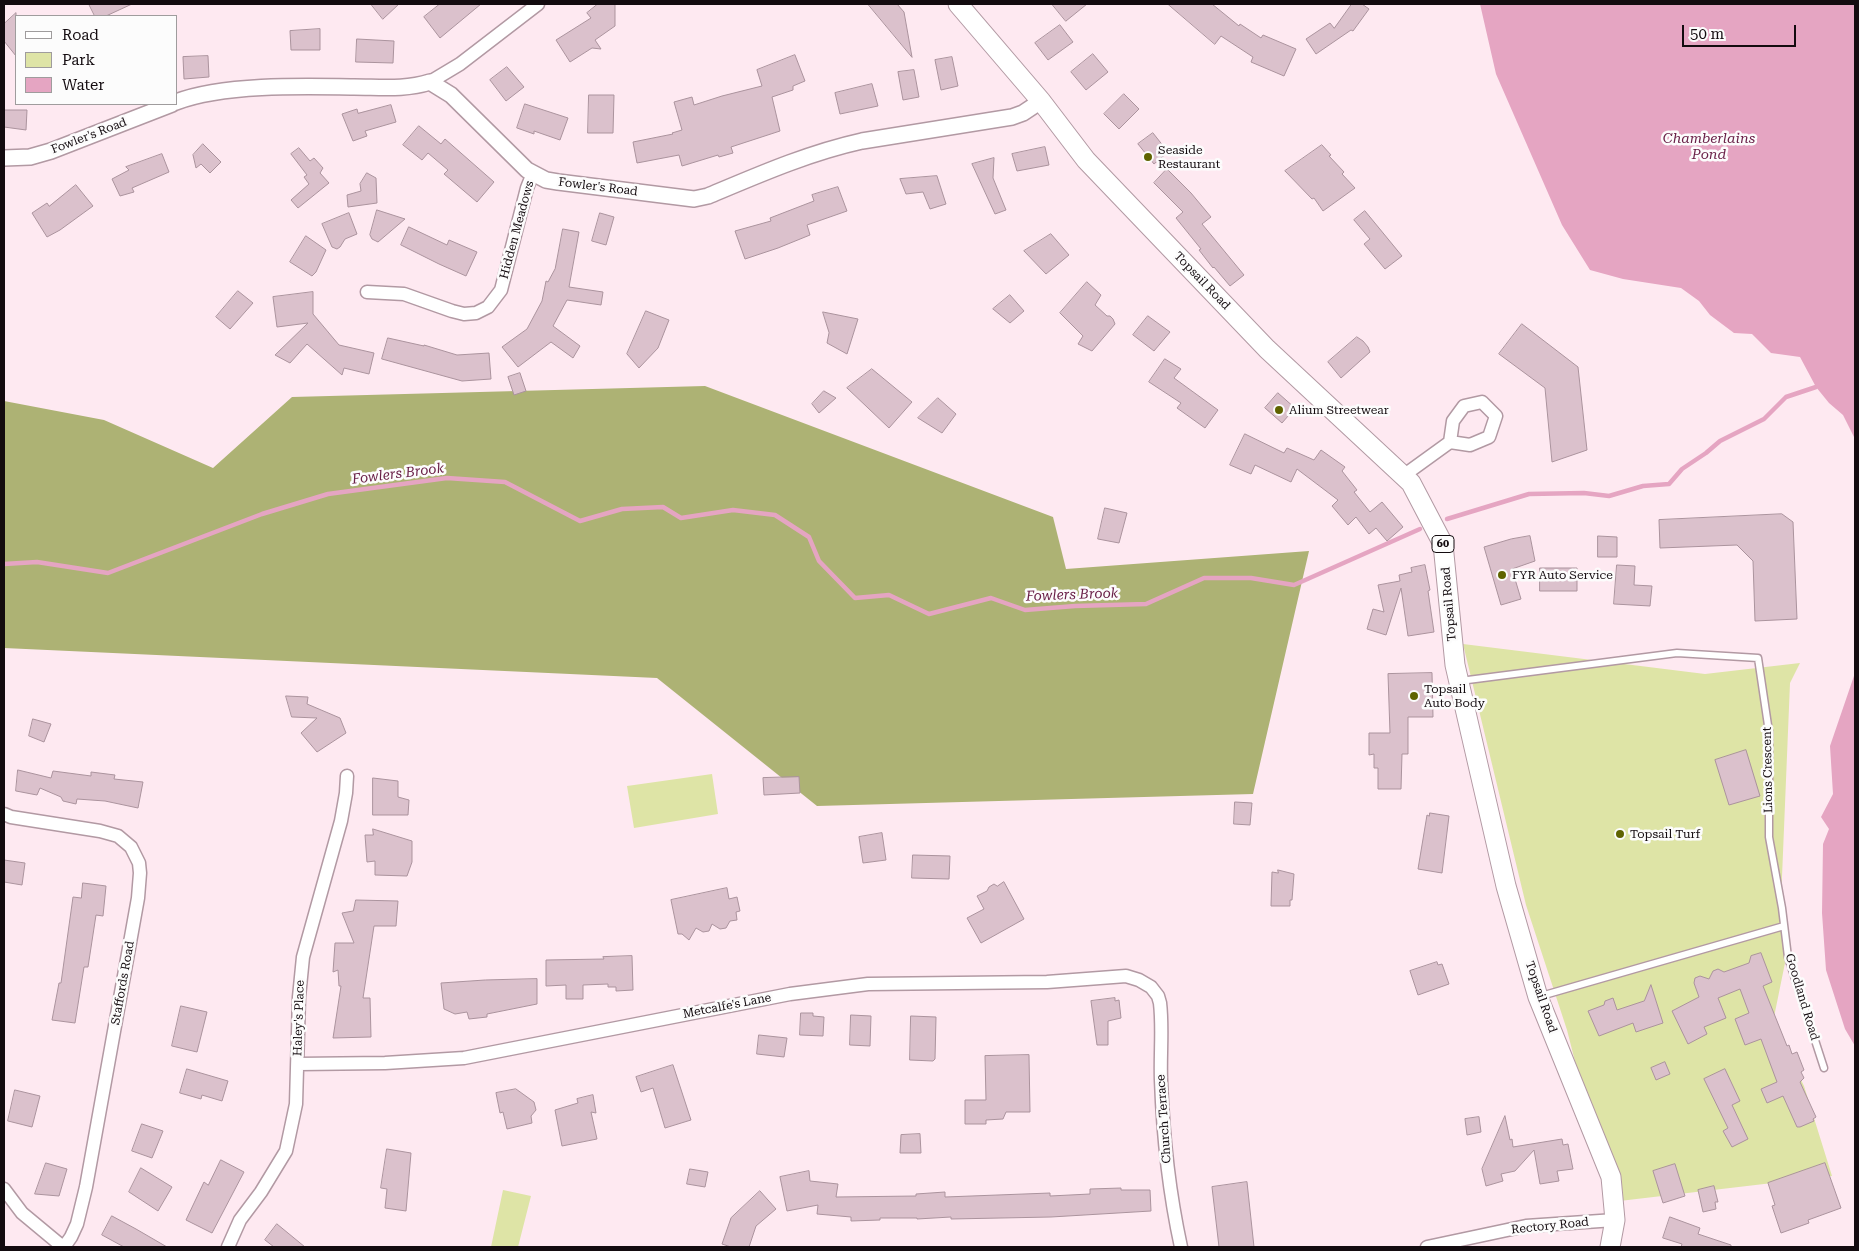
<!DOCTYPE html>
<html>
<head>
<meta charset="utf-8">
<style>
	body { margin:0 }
	#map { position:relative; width:1859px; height:1251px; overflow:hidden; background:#fee9f1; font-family:"Roboto Serif",serif }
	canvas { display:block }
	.frame { position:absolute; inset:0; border:5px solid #130b0f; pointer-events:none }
	.legend { position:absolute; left:15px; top:15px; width:162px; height:90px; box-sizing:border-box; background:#fcfcfc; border:1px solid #9f9c9d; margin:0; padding:6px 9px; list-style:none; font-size:15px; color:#130b0f }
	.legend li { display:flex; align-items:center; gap:10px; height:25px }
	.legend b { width:25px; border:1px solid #9f9c9d }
	.scale { position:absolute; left:1682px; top:25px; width:114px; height:22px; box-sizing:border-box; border:2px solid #130b0f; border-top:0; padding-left:6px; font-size:15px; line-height:18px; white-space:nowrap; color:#130b0f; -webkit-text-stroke:4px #fcfcfc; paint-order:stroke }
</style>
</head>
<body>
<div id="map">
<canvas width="1859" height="1251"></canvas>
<div class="frame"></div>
<ul class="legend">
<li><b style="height:6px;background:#fff"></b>Road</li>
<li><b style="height:14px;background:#dee4a6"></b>Park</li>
<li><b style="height:14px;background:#e5a5c2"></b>Water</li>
</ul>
<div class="scale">50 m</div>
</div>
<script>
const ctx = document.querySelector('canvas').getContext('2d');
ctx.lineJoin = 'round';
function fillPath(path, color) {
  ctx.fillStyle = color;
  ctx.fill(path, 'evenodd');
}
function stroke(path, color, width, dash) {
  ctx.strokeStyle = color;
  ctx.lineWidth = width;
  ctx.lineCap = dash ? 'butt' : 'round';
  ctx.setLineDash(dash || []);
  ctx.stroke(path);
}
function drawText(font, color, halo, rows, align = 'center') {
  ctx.font = font + ' "Roboto Serif",serif';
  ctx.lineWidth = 5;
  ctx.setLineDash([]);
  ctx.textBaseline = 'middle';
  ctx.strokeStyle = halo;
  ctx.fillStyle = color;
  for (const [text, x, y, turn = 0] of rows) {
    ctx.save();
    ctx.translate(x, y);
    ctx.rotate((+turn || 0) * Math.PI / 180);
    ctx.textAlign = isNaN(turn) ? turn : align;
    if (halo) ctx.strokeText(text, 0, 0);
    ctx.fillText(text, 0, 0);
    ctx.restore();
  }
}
fillPath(new Path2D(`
	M1463,644l242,30 95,-11 -10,20 -9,218 5,57 -13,64 31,64 28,90 -221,26 -44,-172 -41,-125z
	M712,774l6,40 -84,14 -7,-42z
	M503,1190l28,6 -13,51h-27z`), '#dee4a6');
fillPath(new Path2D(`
	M705,386l348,131 13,52 243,-18 -56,243 -436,12 -160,-128 -653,-30v-247l100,19 109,48 79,-71z`), '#adb274');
fillPath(new Path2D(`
	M1480,4h375v435l-12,-24 -14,-12 -13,-16 -16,-30 -29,-4 -19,-19 -18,-1 -24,-18 -11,-14 -18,-13 -58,-9 -33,-9 -28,-45 -66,-151z
	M1855,673v373l-10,-17 -19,-59 -4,-57 1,-69 6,-15 -8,-12 12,-23 -3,-48z`), '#e5a5c2');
stroke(new Path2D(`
	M1447,519l82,-25 55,-1 25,3 34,-10 26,-2 13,-15 24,-16 14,-12 44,-22 22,-22 30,-10
	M4,564l33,-2 71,11 154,-59 66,-20 119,-16 58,4 75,39 42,-12 41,-2 18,11 52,-8 42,5 34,22 10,24 36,37 34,-3 40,19 62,-16 34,12 50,-4 71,-2 58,-26h47l43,7 126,-56`), '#e5a5c2', 4.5);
const building = new Path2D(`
	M89,4h43l-26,12h-11z
	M371,4h28l-16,15z
	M440,4h41l-41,34 -16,-21z
	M598,4h17v22l-20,14 6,9 -9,-1 -22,14 -14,-22 35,-22 -4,-5z
	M868,4h29l7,8 8,45z
	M1052,4h35l-21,17z
	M1168,4h44l27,22 1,-2 21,14 2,-3 33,14 -12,27 -33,-14 2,-5 -32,-21 -6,8z
	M1352,4h10l7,5 -16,22 -2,-1 -35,24 -10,-15 24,-16 4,5z
	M16,13v43l-12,-15v-17z
	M1060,25l13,17 -25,18 -13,-17z
	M320,29v21h-29l-1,-19z
	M357,39l37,2 -1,22 -37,-1z
	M1093,54l15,18 -22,18 -15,-18z
	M795,55l10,26 -12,5v4l-21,7 8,34 -49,16 2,6 -14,4 -1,-2 -36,11 -3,-11 -42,8 -4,-21 40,-8 -1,-1 10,-3 -8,-28 18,-5 2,8 28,-9 40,-10 -5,-16z
	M208,56l1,21 -25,2 -1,-22z
	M952,57l6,29 -17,4 -6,-30z
	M507,67l17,20 -18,14 -16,-21z
	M914,70l5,27 -16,3 -5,-28z
	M872,84l6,22 -38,8 -5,-21z
	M1124,94l15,15 -20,20 -15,-15z
	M589,95h25l-1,38h-25z
	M525,104l43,14 -8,22 -26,-9v3l-17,-6z
	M391,105l5,17 -31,9 2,5 -14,5 -11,-27 15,-5 1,4z
	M4,110h23l-1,20 -22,-3z
	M419,126l22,18 4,-5 49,43 -17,20 -33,-28 4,-4 -20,-17 -6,7 -19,-15z
	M1153,133l15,19 -14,12 -16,-20z
	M203,144l18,18 -11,11 -9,-9 -5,4 -3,-13z
	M1322,145l9,10 -2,1 15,16 -2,2 13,14 -32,23 -9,-13 -2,1 -27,-28z
	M1045,147l4,18 -32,6 -5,-17z
	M299,148l11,13 4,-3 9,10 -3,5 9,10 -31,25 -7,-8 18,-16 -5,-7 3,-2 -16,-21z
	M162,154l7,18 -37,16 2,4 -14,4 -8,-17 17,-9 -3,-3z
	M994,158l-1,20 13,32 -11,4 -23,-50z
	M1167,169l24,24 20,24 -9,7 42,51 -14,11 -16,-19 -1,1 -14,-18 2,-1 -25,-31 7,-6 -29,-29z
	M367,173l9,5 1,25 -29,4 -1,-12 14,-4 -1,-7z
	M937,176l9,28 -16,5 -7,-17 -17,2 -6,-15z
	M76,185l17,21 -33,24 -13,7 -15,-24 15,-10 2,3z
	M838,187l9,24 -40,14 3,10 -32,13 -33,11 -10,-28 36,-10 -1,-3 44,-17 -2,-6z
	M377,210l28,9 -27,23 -6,-3 -2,-4z
	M1365,211l37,45 -17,13 -21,-25 6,-5 -16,-19z
	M349,213l8,21 -12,5 -5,8 -3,2 -5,-2 -10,-23z
	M600,213l14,4 -8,28 -14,-4z
	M409,227l38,18 2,-5 28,12 -11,24 -27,-12 -38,-19z
	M563,229l16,3 -10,55 34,5 -2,13 -34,-5 -14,26 27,20 -7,12 -22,-16 -33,25 -16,-20 25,-18 15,-28 4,-20 2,1 7,-13z
	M1051,234l18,21 -23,19 -22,-23z
	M306,236l20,14 -10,22 -4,4 -22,-14z
	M1087,282l14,13 -6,10 12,11h3l3,3 2,5 -23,27 -14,-7 5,-8 -23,-23z
	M238,291l15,12 -23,26 -14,-12z
	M313,292v22l26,31 35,8 -5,21 -25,-6 -2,7 -35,-31 -17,19 -15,-8 33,-32 -31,4 -4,-30z
	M1010,295l14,16 -14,12 -17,-14z
	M646,311l23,9 -11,28 -19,20 -12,-14z
	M823,312l35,7 -11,35 -20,-11 2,-10z
	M1148,316l22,16 -16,19 -21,-16z
	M1522,324l56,43 9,83 -35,12 -7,-74 -46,-34z
	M1357,337l6,4 5,6 2,5 -29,26 -13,-16z
	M388,338l36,8v-1l33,10 32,-2 2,26 -29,2 -80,-22z
	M1165,359l16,10 -7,9 44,32 -13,18 -28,-20 4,-5 -32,-21z
	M872,369l40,33 -23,26 -42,-40z
	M520,373l6,18 -12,4 -6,-18z
	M824,391l12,7 -17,15 -7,-9z
	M1278,393l17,15 -13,15 -17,-15z
	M938,398l18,16 -14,19 -24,-15z
	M1245,434l39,19 3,-5 27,12 7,-10 24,17 -3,4 15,19 -3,2 16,20 12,-10 21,25 -16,14 -11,-13 -7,6 -13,-17 -8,8 -16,-19 6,-6 -41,-31 -6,13 -36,-17 -4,9 -21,-9z
	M1105,508l22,5 -8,30 -21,-4z
	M1782,514l11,8 4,97 -42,2 -2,-60 -16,-16 -77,3 -1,-28z
	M1530,536l5,25 -23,8 9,30 -20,6 -17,-58 27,-8z
	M1598,536l19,1v20h-19z
	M1425,565l5,25 -2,1 6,41 -26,4 -7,-48 -15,47 -19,-6 6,-20 11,3 -6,-27 22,-4 -1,-6 13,-3 -1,-4z
	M1617,565l18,1 -1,19 18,1 -2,20 -36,-2z
	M1540,568h37v23h-37z
	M1432,673l1,44h-25v37h-6l-1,35h-23v-21h-4v-14l-5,1v-22h21l-2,-59z
	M286,696l22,1 -1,7 33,14 6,15 -29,19 -16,-19 16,-15 -25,-1z
	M33,719l18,5 -7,18 -15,-6z
	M1746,750l14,46 -31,9 -14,-45z
	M18,770l33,8 2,-7 38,5v-4l24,3 -1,4 29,3 -5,26 -33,-7 -28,-2 -1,5 -13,-3 -2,-4 -21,-9 -3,7 -21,-4z
	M799,777l1,16 -36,2 -1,-17z
	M373,778l25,3v16l11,3 -1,15h-35z
	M1235,802l17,1 -2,22 -16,-1z
	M1430,813l19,3 -7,57 -24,-4 9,-54 2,1z
	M373,829l39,12v21l-5,14 -32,-1v-14l-8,1 -2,-27h8z
	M882,833l4,27 -23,3 -4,-26z
	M913,855l37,1 -1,23 -37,-1z
	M4,860l21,3 -3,22 -18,-3z
	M1278,870l16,4 -2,26h-2v6h-19l1,-34 6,1z
	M1004,882l20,37 -43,24 -14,-25 17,-9 -7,-13 10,-5 2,-4 5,-3 3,2z
	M83,883l23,3 -3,30 -7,-1 -8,52h-4l-9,56 -23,-3 7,-37h2l12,-86 8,1z
	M727,888l2,11 8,-2 3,14 -4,1 1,8 -7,1 -4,7 -6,1 -8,-5 -3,7 -6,1 -7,-4 -7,12 -7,-6h-4l-7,-34z
	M356,900l42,1 -2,25h-22l-11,72h7l1,39 -38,1 8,-52h-2l-1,-16 -5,2 2,-29h19l-12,-30 11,-2z
	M1761,953l11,29 -9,4 24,60 2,-1 3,9 5,-2 7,18 -3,2 3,6 -4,4 16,35 -3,2 1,2 -14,6h-3l-14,-31 -16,7 -6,-14 16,-7 -16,-43 -16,6 -10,-26 14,-6 -9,-24 -22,9 8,20 -22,9 3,7 -19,10 -16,-33 27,-14 -5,-14 1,-5 5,-2 9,3 4,-8 5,-2 6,3 25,-9 2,-7z
	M632,956l1,34 -17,1v-4h-8v-3l-25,1v14h-17v-14l-20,1v-26l58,-1 -1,-2z
	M1437,962l1,3 4,-1 7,20 -31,11 -8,-24z
	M537,979v25l-50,10v3l-18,2 -2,-7 -12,2 -11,-5 -3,-26 44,-3z
	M1651,985l12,38 -27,9 -3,-9 -34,13 -11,-25 16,-6 1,-4 8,-3 4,12 27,-9z
	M1115,998v3l4,-1 2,18 -13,3v24h-11l-6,-44z
	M181,1006l26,6 -10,40 -25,-6z
	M801,1013h12v3l11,1 -1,19 -23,-1z
	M851,1015l20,1 -1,30 -20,-1z
	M911,1016l25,1 -1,42 -2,2 -23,-1z
	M759,1035l28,3 -3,19 -27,-3z
	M1029,1055l1,57h-24l-3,7 -17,1v4h-21v-24h21l-1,-44z
	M1665,1062l5,12 -14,6 -5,-12z
	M673,1065l18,55 -26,8 -12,-40 -12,4 -5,-15z
	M187,1069l41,12 -6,20 -20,-6 -1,4 -21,-6z
	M1725,1069l15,32 -8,4 16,34 -16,8 -9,-16 5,-3 -24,-49z
	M516,1089l18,13 2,8 -5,6 1,7 -25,6 -4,-17 -3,1 -4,-20z
	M15,1090l25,6 -8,31 -24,-6z
	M593,1095l3,18 -5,-1 6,27 -35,7 -7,-36 23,-7 -1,-4z
	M1505,1116l5,24 2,-1 1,8 49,-8 1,6 5,-1 5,25 -16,2 2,10 -19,3 -6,-34 -19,21 -14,3 2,7 -17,5 -4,-17z
	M1479,1117l2,15 -14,3 -2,-16z
	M142,1124l21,7 -11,27 -20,-7z
	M920,1134l1,19h-21l1,-18z
	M387,1149l24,4 -5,58 -21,-3 2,-19 -6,-1z
	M221,1160l23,12 -32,61 -26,-13 18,-38 4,3z
	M46,1163l21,6 -8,27 -24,-2z
	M1825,1163l16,45 -33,12 1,3 -28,10 -9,-27 3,-1 -7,-22z
	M1675,1164l10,32 -22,7 -10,-32z
	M141,1168l31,19 -14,24 -29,-19z
	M690,1169l18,3 -3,15 -18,-3z
	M809,1171l1,10 28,3 -2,13 80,-1v-2l29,-2v5l105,-4v3l40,-2v-5l31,-1v2h29l1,21 -100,6 -100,2v-2l-34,2v-1h-37v2l-29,1v-4l-34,-3 1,-9 -31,6 -7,-34z
	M1247,1182l7,65h-35l-7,-60z
	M1714,1186l4,16h-3l1,7 -13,3 -5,-22z
	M760,1191l16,18 -20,17 -7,21h-18l-9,-3 9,-26z
	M112,1216l24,13 31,18h-43l-22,-12z
	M1670,1217l30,11 -2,6 33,11v2h-50l1,-3 -19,-6z
	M277,1224l28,23h-31l-9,-7z`);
fillPath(building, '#dbc1cc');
stroke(building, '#ab939d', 1);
const service = new Path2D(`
	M1460,681l217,-28 81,5 11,74v105l13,71 6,49 36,111
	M1541,996l243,-70`);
const minor = new Path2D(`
	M430,82l30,-18 78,-60
	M367,292l37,2 48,17 12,3 12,-1 12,-6 13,-17 26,-102 6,-15
	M1403,476l47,-34 3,-21 11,-15 18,-4 14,14 -7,21 -19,8 -20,-3
	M4,814l7,3 89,14 18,5 13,11 8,16 1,10 -2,25 -52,289 -9,37 -6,13 -7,10
	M298,1064l87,-1 79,-5 326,-64 78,-10 179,-2 79,-6 13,4 12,7 7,9 2,7c3,25 0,51 1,77 2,56 8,112 20,167
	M4,1189l18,24 41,34
	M228,1247l12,-27 21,-28 25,-41 10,-47 3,-107 4,-40 38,-136 5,-28 1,-17
	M1427,1247l99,-21 89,-6`);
const tertiary = new Path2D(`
	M176,102c47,-18 127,-16 178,-15 26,0 51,3 76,-5l21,13 76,75 19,10 12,2 136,17 14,-3c50,-21 100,-43 154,-55l150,-24 11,-4 18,-12
	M4,158l26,-1 21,-6 121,-47`);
const primary = new Path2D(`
	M958,4l83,97 45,59 181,189 144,134 32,61 12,121 51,221 32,111 73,180 4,43 -5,27`);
stroke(service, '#b299a3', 9);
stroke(minor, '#b299a3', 15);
stroke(tertiary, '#b299a3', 18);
stroke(primary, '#b299a3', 21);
stroke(service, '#fff', 6);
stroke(minor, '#fff', 12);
stroke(tertiary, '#fff', 15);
stroke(primary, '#fff', 19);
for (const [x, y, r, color] of [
	[1148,157,5,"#5f6300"],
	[1279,410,5,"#5f6300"],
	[1502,575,5,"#5f6300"],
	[1414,696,5,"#5f6300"],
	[1620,834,5,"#5f6300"]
]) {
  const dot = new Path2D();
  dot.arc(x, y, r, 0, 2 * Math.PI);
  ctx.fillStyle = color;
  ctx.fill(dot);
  stroke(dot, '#fcfcfc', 2);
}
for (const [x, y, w] of [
	[1443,544,22]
]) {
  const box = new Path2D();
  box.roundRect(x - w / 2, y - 8.5, w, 17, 4);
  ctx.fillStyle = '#fcfcfc';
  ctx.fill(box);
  stroke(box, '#130b0f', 1);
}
drawText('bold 11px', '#130b0f', null, [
	["60",1443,544]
]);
drawText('12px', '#130b0f', '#fcfcfc', [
	["Fowler's Road",89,136,-21],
	["Fowler's Road",598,187,7],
	["Hidden Meadows",517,230,-75],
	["Topsail Road",1202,281,46],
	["Topsail Road",1449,604,-95],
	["Lions Crescent",1768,770,-91],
	["Staffords Road",123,983,-80],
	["Topsail Road",1541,997,71],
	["Goodland Road",1802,997,73],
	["Metcalfe's Lane",727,1006,-11],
	["Haley's Place",299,1018,-88],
	["Church Terrace",1164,1119,-94],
	["Rectory Road",1550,1226,-6]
]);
drawText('12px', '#130b0f', '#fcfcfc', [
	["Seaside",1158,150],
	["Restaurant",1158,164],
	["Alium Streetwear",1289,410],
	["FYR Auto Service",1512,575],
	["Topsail",1424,689],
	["Auto Body",1424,703],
	["Topsail Turf",1630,834]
], 'left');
drawText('italic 14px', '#6a2048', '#fcfcfc', [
	["Chamberlains",1709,139],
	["Pond",1709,155],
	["Fowlers Brook",398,474,-7],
	["Fowlers Brook",1072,595,-2]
]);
</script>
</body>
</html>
